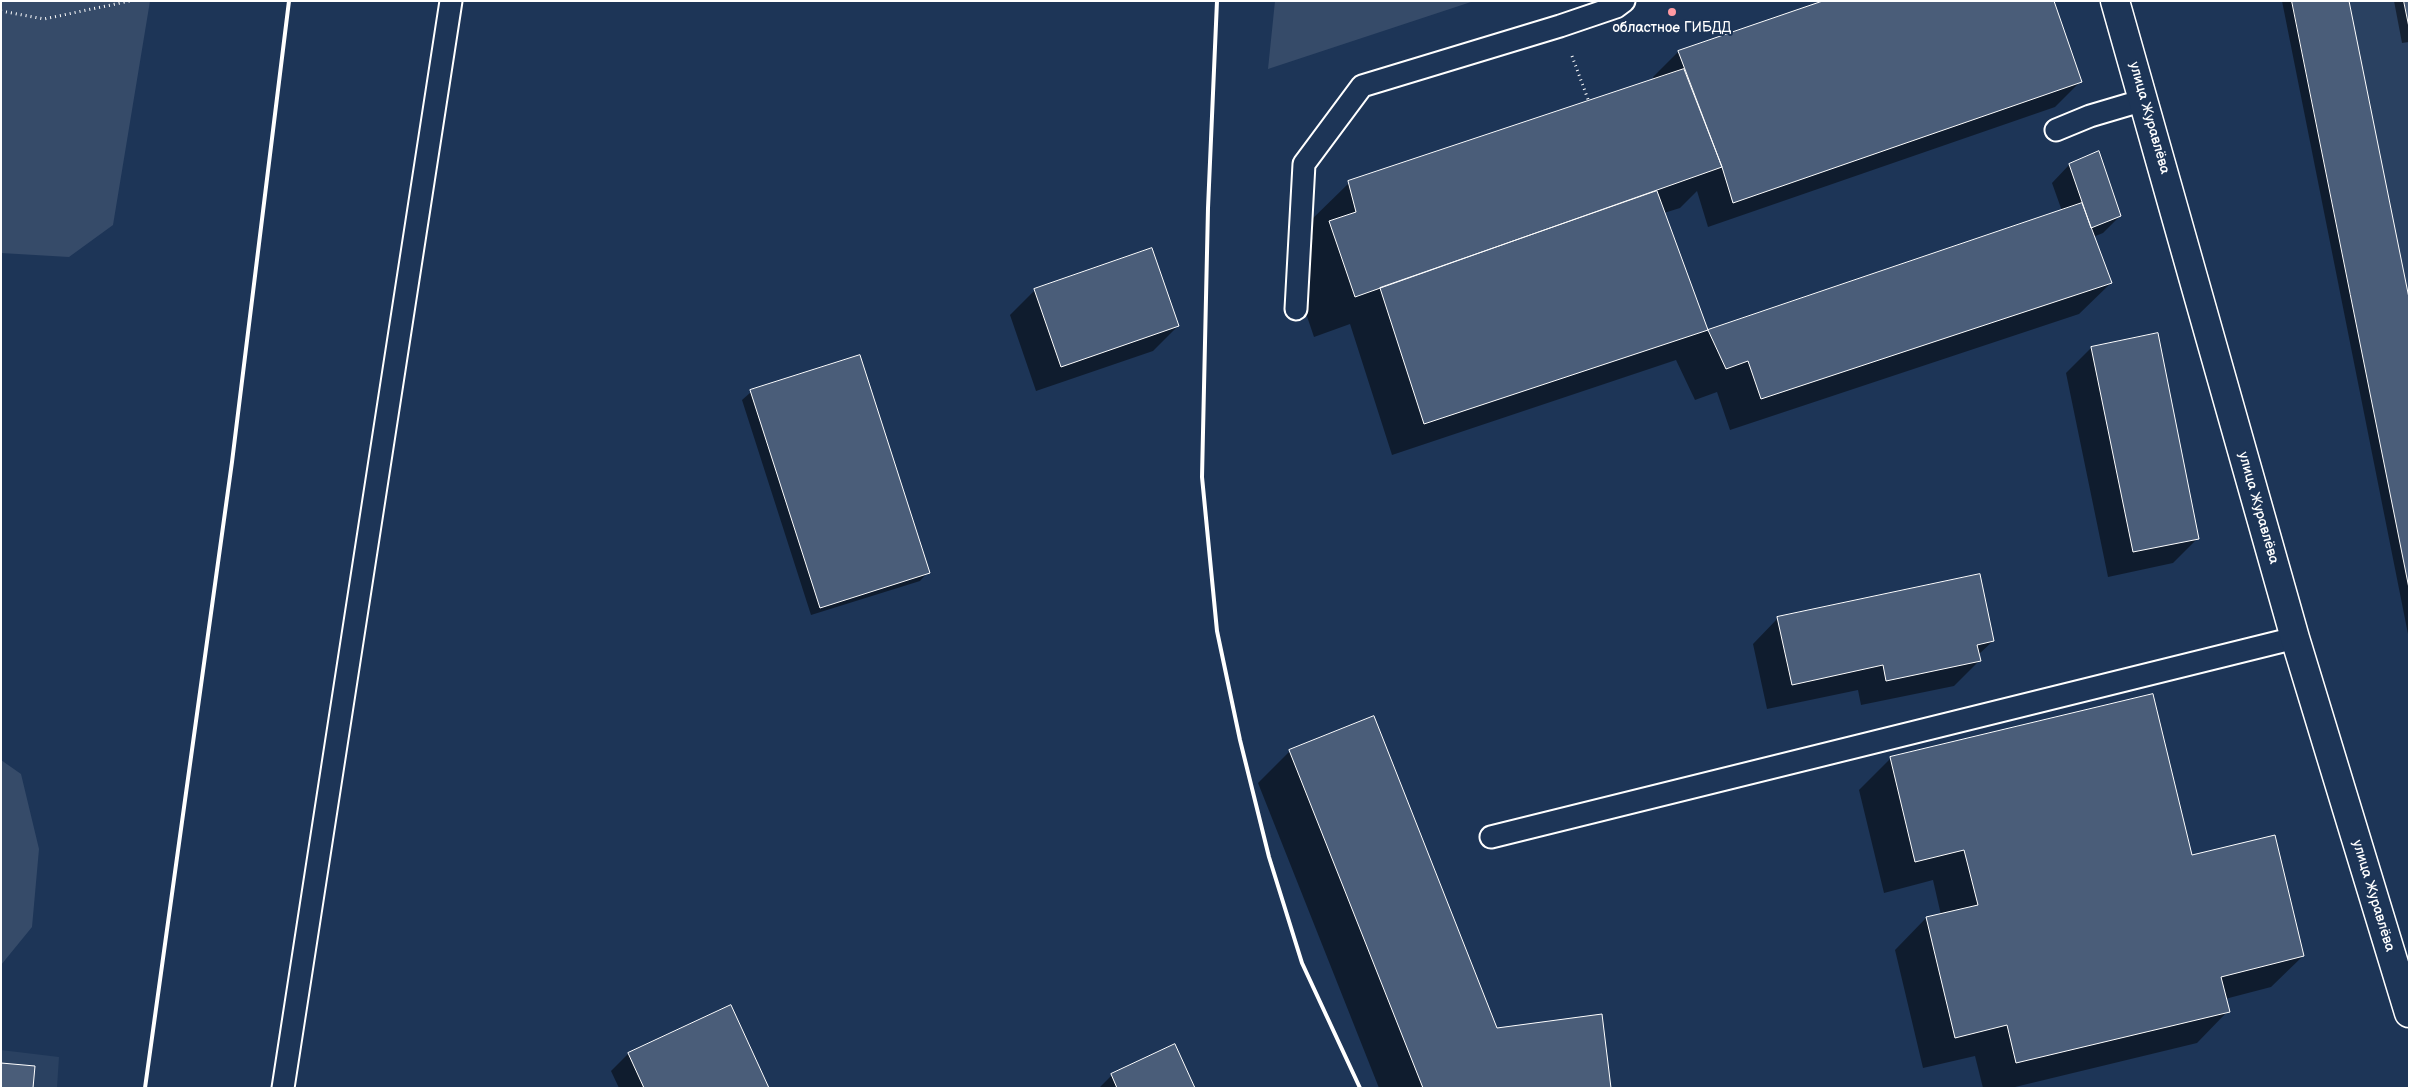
<!DOCTYPE html>
<html>
<head>
<meta charset="utf-8">
<style>
	body { margin:0 }
	#map { position:relative; width:2410px; height:1089px; overflow:hidden; background:#1d3557; font-family:"Balsamiq Sans",sans-serif }
	canvas { display:block }
	.frame { position:absolute; inset:0; border:2px solid #fff; pointer-events:none }
</style>
</head>
<body>
<div id="map">
<canvas width="2410" height="1089"></canvas>
<div class="frame"></div>
</div>
<script>
const ctx = document.querySelector('canvas').getContext('2d');
ctx.lineJoin = 'round';
function fillPath(path, color) {
  ctx.fillStyle = color;
  ctx.fill(path, 'evenodd');
}
function stroke(path, color, width, dash) {
  ctx.strokeStyle = color;
  ctx.lineWidth = width;
  ctx.lineCap = dash ? 'butt' : 'round';
  ctx.setLineDash(dash || []);
  ctx.stroke(path);
}
function drawText(font, color, halo, rows, align = 'center') {
  ctx.font = font + ' "Balsamiq Sans",sans-serif';
  ctx.lineWidth = 4;
  ctx.setLineDash([]);
  ctx.textBaseline = 'middle';
  ctx.strokeStyle = halo;
  ctx.fillStyle = color;
  for (const [text, x, y, turn = 0] of rows) {
    ctx.save();
    ctx.translate(x, y);
    ctx.rotate((+turn || 0) * Math.PI / 180);
    ctx.textAlign = isNaN(turn) ? turn : align;
    if (halo) ctx.strokeText(text, 0, 0);
    ctx.fillText(text, 0, 0);
    ctx.restore();
  }
}
fillPath(new Path2D(`
	M2292,1h117v587z
	M1,1050l58,7 -2,31h-56z`), '#2a4161');
fillPath(new Path2D(`
	M1,1h149l-37,224 -44,32 -68,-4z
	M1275,1h199l-206,68z
	M1,760l20,14 18,75 -7,78 -31,38z`), '#364b69');
fillPath(new Path2D(`
	M1827,1l253,81 -25,25 -347,120 -11,-36 -17,17 -16,5 43,119 355,-121 -10,-28 17,-18 30,-13 21,64 -17,17 -10,4 18,46 -32,31 -349,116 -13,-38 -22,8 -19,-40 -284,95 -42,-131 -36,13 -25,-74 24,-24 -5,-16 41,-40 305,-103 -1,-3 25,-25z
	M2282,1h66l61,303v335z
	M2394,1h15v41l-7,1z
	M1035,290l143,36 -25,25 -117,40 -26,-76z
	M2091,348l107,190 -25,25 -65,14 -42,-204z
	M751,392l177,180 -8,9 -109,34 -69,-215z
	M1778,618l215,23 -15,14 1,6 -25,25 -93,19 -3,-15 -91,19 -14,-65z
	M1290,751l206,278 114,59h-231l-121,-305z
	M1891,758l300,99 112,99 -32,31 -46,12 3,12 -31,32 -186,45h-28l-8,-32 -52,12 -28,-118 31,-32 15,-3 -8,-35 -49,13 -25,-103z
	M628,1054l140,34h-149l-8,-17z
	M1112,1075l81,13h-94z`), '#0007');
const building = new Path2D(`
	M1823,1h231l28,81 -349,121 -11,-36 -44,-116z
	M2292,1h57l60,297v290z
	M2404,1h5v26z
	M1684,69l38,98 -367,130 -26,-76 27,-9 -8,-31z
	M2099,151l22,65 -30,12 -22,-64z
	M1657,191l51,139 -284,94 -44,-136z
	M2082,203l30,80 -351,116 -13,-38 -22,8 -18,-39z
	M1152,248l27,78 -118,41 -27,-78z
	M2158,333l41,206 -66,13 -42,-205z
	M860,355l70,218 -110,35 -70,-218z
	M1980,574l14,67 -17,4 4,16 -95,20 -3,-16 -91,20 -15,-68z
	M2153,694l39,161 83,-20 29,121 -83,21 9,35 -214,51 -9,-38 -52,13 -29,-121 52,-12 -14,-55 -49,12 -25,-105z
	M1374,716l123,312 105,-14 9,74h-188l-134,-338z
	M731,1005l38,83h-125l-16,-35z
	M1175,1044l20,44h-78l-6,-14z
	M1,1063l34,3 -2,22h-32z`);
fillPath(building, '#4a5d79');
stroke(building, '#fff', 1);
const lane = new Path2D(`
	M2056,130l34,-14 54,-16
	M1296,309l8,-145 58,-78 198,-60 56,-19 8,-6
	M1491,837l804,-199
	M283,1088l168,-1087`);
const street = new Path2D(`
	M2115,1l180,637 114,375`);
stroke(lane, '#fff', 25);
stroke(street, '#fff', 31);
stroke(new Path2D(`
	M1,11l43,8 86,-18
	M1572,56l17,46`), '#fff', 3, [1, 4]);
stroke(lane, '#1d3557', 21);
stroke(street, '#1d3557', 28);
stroke(new Path2D(`
	M1217,1l-9,207 -6,269 15,154 23,109 29,117 33,106 58,125
	M145,1088l87,-626 57,-461`), '#fff', 4);
for (const [x, y, r, color] of [
	[1672,12,5,"#ff9aa2"]
]) {
  const dot = new Path2D();
  dot.arc(x, y, r, 0, 2 * Math.PI);
  ctx.fillStyle = color;
  ctx.fill(dot);
  stroke(dot, '#1d3557', 2);
}
drawText('14px', '#fff', '#1d3557', [
	["областное ГИБДД",1672,28]
]);
drawText('14px', '#fff', '#1d3557', [
	["улица Журавлёва",2149,118,74],
	["улица Журавлёва",2258,508,74],
	["улица Журавлёва",2373,896,73]
]);
</script>
</body>
</html>
